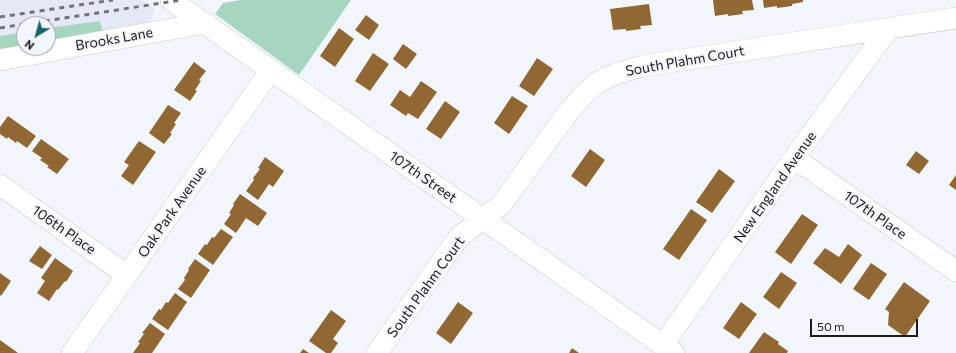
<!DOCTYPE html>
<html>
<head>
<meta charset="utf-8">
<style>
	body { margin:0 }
	#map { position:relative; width:956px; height:353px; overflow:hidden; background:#f3f5fc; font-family:Commissioner,sans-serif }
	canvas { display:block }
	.north { position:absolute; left:16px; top:16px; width:40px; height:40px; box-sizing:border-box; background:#f3f5fc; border:1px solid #9d9ea3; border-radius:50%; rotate:217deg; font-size:11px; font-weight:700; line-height:16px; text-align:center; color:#1b1b1e }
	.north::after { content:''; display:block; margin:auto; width:14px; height:18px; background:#146465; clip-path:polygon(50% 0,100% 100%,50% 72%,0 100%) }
	.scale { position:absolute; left:810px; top:319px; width:108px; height:18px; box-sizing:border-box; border:2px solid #1b1b1e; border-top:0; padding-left:5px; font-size:12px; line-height:14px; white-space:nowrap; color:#1b1b1e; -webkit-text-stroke:3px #f3f5fc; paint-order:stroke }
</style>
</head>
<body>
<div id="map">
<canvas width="956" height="353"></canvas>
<div class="north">N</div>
<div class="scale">50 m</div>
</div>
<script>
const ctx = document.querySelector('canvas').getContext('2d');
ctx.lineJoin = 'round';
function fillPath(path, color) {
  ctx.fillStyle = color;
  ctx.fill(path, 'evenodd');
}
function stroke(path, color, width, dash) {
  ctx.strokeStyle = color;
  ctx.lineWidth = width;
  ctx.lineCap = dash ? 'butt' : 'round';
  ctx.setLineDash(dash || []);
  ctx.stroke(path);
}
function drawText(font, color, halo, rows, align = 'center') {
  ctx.font = font + ' Commissioner,sans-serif';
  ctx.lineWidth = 4;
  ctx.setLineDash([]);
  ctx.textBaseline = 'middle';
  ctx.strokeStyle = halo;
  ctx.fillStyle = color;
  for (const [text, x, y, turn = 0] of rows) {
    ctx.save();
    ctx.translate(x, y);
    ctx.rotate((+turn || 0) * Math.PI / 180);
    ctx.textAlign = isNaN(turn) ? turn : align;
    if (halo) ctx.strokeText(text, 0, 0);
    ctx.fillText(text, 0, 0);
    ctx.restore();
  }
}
fillPath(new Path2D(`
	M0,0h143l11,7 -1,9 -5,10 -44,9 -4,-14 -52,7v-4h-24v8l-24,4z`), '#e5e9f7');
fillPath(new Path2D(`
	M241,0h110l-52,75 -84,-61 8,-11z
	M100,21l4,14 -56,9v-16z
	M24,32v16l-24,3v-15z`), '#a7d6c0');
fillPath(new Path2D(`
	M713,0h39l2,10 -12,1 1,3 -15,2v-2l-13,2z
	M763,0h40v2l-11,2v2l-15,2v-2l-13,2z
	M649,4l3,21 -12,1 1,3 -15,2v-2l-13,1 -3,-21z
	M366,15l13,10 -10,15 -14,-10z
	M339,28l15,11 -19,28 -15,-11z
	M403,44l14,10 -11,15 -13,-10z
	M373,53l16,11 -19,27 -15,-10z
	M537,58l16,11 -19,27 -15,-10z
	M194,62l12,9 -7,9 2,1 -6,9 2,1 -7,10 -16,-11z
	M421,81l16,11 -19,27 -10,-6 -2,3 -16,-11 10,-15 10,7z
	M512,96l16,10 -19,28 -15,-11z
	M445,101l15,11 -19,27 -15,-10z
	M168,105l13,8 -7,10 2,1 -6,9 2,1 -8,10 -15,-11z
	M8,116l28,20 -9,12 -10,-7 -1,2 -8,-6 -1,2 -7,-5v-7z
	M41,139l28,20 -12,15 -10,-7 2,-1 -9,-6 2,-2 -10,-7z
	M139,141l17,11 -23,33 -12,-9 8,-11 -5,-3z
	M590,149l15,11 -19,27 -15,-11z
	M916,151l13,10 -10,13 -13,-9z
	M265,157l19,14 -11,16 -4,-3 -11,16 -12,-9 8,-11 -1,-2 7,-9 -2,-1z
	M719,169l16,12 -23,32 -16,-11z
	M956,175v15l-7,-5z
	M240,194l27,19 -9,13 -12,-8 -10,15 -12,-9 7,-10 -2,-1 5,-8 -1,-1z
	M691,209l16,11 -28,40 -16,-11z
	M802,214l16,11 -27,39 -16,-12z
	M221,229l12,8 -20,28 -15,-11 7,-10 2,1 5,-8 2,1z
	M848,244l14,11 -21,29 -28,-21 12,-15 14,9z
	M40,246l12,9 -10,14 -13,-8z
	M55,258l18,13 -7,11 -1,-1 -7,9 -1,-1 -8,12 -12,-8 8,-12 -4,-3z
	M195,259l15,11 -19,28 -13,-9 7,-9 -1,-2 5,-8 -1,-1z
	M871,263l16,11 -18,26 -16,-11z
	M781,272l16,11 -18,26 -16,-12z
	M0,273l11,8 -10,15 -1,-1z
	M904,282l26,19 -25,36 -17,-12 1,-13 -4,-3z
	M175,293l12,9 -19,28 -16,-11 7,-10 2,1 5,-8 2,1z
	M458,302l15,11 -22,31 -15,-11z
	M741,302l16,12 -18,25 -16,-11z
	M331,310l15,11 -13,18 5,4 -7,10h-5l-17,-12z
	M150,323l15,11 -13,19h-19l7,-10 -2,-1 6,-8 -2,-1z
	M764,332l15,10 -1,2 10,7 -1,2h-38z
	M0,340l18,13h-18z
	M572,348l7,5h-10z
	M303,349l6,4h-9z`), '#916833');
const minor = new Path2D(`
	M171,0l503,353
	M0,60l205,-37
	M794,158l162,113
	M0,185l127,90
	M663,345l131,-187 94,-129
	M72,353l199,-283
	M377,353l82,-116 42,-32 65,-90 16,-19 16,-14 20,-9 25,-7 313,-48`);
stroke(minor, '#c7c9cf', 22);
stroke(minor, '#fff', 21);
stroke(new Path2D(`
	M0,17l113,-17
	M25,24l157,-24
	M0,28l24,-4`), '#727378', 3, [5, 5]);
drawText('14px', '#1b1b1e', '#f3f5fc', [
	["Brooks Lane",114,39,-10],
	["South Plahm Court",685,61,-10],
	["107th Street",423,177,35],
	["New England Avenue",775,187,-55],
	["Oak Park Avenue",172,212,-55],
	["107th Place",875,215,35],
	["106th Place",64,230,35],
	["South Plahm Court",426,287,-54]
]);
</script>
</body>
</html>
